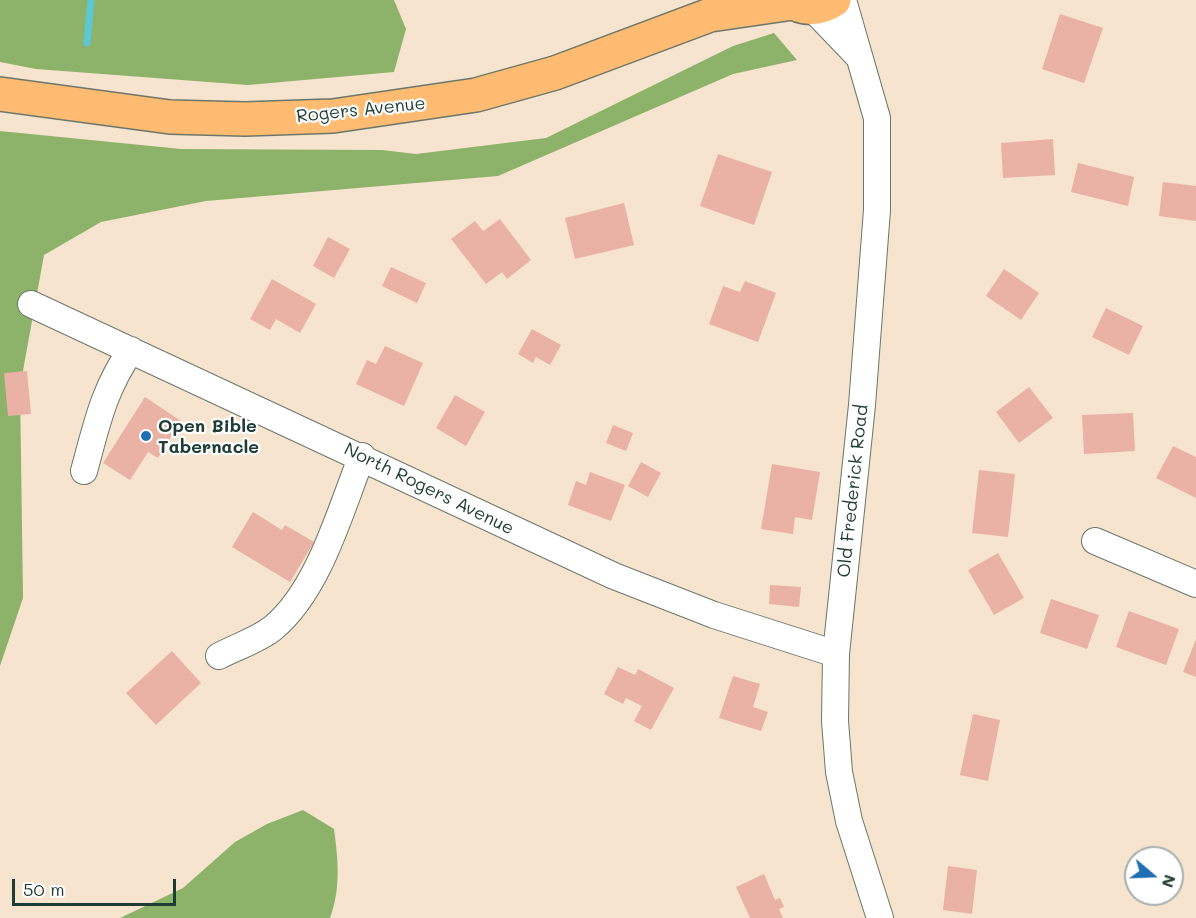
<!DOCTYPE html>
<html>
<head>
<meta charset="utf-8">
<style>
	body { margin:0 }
	#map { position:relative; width:1196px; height:918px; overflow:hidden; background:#f6e4ce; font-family:Mali,sans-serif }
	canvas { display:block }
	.north { position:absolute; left:1124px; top:846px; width:60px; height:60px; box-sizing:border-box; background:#fff; border:2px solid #a5b1ae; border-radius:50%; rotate:109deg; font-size:16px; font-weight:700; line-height:24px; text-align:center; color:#1f3d34 }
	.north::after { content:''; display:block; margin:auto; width:21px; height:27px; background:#1f6fb2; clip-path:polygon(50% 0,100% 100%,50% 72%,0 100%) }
	.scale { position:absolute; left:12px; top:879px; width:164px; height:27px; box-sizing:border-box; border:3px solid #1f3d34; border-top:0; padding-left:8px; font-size:18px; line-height:21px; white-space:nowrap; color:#1f3d34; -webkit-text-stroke:4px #fff; paint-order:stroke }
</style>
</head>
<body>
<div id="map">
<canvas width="1196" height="918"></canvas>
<div class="north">N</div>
<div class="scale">50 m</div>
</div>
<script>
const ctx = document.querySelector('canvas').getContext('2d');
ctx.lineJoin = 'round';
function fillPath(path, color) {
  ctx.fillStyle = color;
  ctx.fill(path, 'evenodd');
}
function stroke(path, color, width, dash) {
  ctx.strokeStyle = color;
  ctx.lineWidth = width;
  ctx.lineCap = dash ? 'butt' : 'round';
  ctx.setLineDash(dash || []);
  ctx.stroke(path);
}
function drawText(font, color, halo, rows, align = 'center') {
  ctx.font = font + ' Mali,sans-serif';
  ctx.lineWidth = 4.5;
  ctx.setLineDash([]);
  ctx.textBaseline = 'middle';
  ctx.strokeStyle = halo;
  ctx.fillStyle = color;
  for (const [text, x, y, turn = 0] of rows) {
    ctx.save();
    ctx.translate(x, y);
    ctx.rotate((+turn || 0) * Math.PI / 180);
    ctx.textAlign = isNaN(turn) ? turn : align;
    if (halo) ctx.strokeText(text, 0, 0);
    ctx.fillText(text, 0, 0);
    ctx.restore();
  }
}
fillPath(new Path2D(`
	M0,0h394l12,29 -12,43 -146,13 -212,-16 -36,-7z
	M774,33l23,27 -64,14 -235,102 -292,25 -105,21 -57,33 -24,132 3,211 -23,68v-535l181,18 201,1 34,4 130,-16 187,-92z
	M303,810l31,19c4,30 7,60 -4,89h-210l63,-30 52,-46 32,-18z`), '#8cb369');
stroke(new Path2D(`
	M87,43l4,-43`), '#5cc8d4', 7);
fillPath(new Path2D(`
	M1060,14l43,14 -19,55 -42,-14z
	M1053,139l2,36 -52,3 -2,-35z
	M718,154l54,18 -18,53 -54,-19z
	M1078,163l56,14 -6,29 -57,-14z
	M1163,182l33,4v35l-37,-5z
	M624,203l10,42 -59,14 -10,-41z
	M500,219l31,41 -24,19 -5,-7 -16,12 -35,-45 24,-18 8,10z
	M328,237l22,12 -16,29 -21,-12z
	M391,267l35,16 -9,20 -35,-17z
	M1004,269l35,24 -18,27 -35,-24z
	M272,279l44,25 -16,29 -24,-14 -6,11 -20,-11z
	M745,281l31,12 -18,49 -49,-18 14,-38 17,6z
	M1106,308l37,18 -14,29 -37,-18z
	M532,329l29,16 -11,20 -14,-8 -3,6 -15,-9z
	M385,346l38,17 -19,43 -48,-22 11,-24 9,4z
	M27,371l4,43 -23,2 -4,-43z
	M1029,387l24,31 -34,25 -23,-31z
	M455,395l30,17 -19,34 -30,-18z
	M145,397l36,24 -23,37 -10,-6 -18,28 -27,-17z
	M1133,413l2,38 -51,3 -2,-39z
	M613,425l20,8 -7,18 -20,-8z
	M1173,446l23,11v41l-40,-20z
	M641,462l20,11 -13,24 -20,-11z
	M772,464l48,8 -8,48 -17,-3 -2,17 -32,-5z
	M979,470l36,4 -7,63 -36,-4z
	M590,472l35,13 -14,36 -43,-16 8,-24 10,4z
	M253,512l29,18 3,-5 29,17 -24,40 -58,-35z
	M998,553l26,45 -30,17 -26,-45z
	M770,585l31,2 -2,20 -30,-3z
	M1051,599l48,16 -12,34 -47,-16z
	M1129,611l50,18 -13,36 -50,-18z
	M1196,639v38l-13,-5z
	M172,651l29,32 -45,42 -30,-32z
	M618,667l17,8 3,-6 36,19 -23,42 -17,-9 8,-15 -16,-8 -3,6 -19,-10z
	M733,676l27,8 -7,23 15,5 -7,19 -42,-13z
	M973,714l27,6 -12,61 -28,-6z
	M948,866l29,4 -5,44 -29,-4z
	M764,874l11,26 5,-2 4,9 -5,2 4,9h-33l-14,-31z`), '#eab2a4');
const minor = new Path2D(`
	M843,0l34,118v92l-15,195 -26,249 -1,67 4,51 10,49 31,97
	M812,8l46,48
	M31,304l583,272 100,39 122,39
	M84,471c13,-47 19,-80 47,-121
	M1095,541l101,43
	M219,656c17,-9 39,-16 54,-28 46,-38 67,-117 89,-172`);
const major = new Path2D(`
	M789,0c15,11 31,9 45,0
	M0,94l170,23 75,2 88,-3 143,-21 79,-22 155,-58 83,-12`);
stroke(minor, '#6a776a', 28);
stroke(major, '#6a776a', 36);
stroke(minor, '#fff', 26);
stroke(major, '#ffbb71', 33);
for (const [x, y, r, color] of [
	[146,436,6,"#1f6fb2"]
]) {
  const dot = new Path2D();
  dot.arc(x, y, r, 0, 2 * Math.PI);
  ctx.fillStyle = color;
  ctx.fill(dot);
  stroke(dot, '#fff', 2);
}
drawText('18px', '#1f3d34', '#fff', [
	["Rogers Avenue",361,110,-6],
	["North Rogers Avenue",429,489,26],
	["Old Frederick Road",853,491,-84]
]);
drawText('bold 18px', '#1f3d34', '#fff', [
	["Open Bible",158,426],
	["Tabernacle",158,447]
], 'left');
</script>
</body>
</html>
